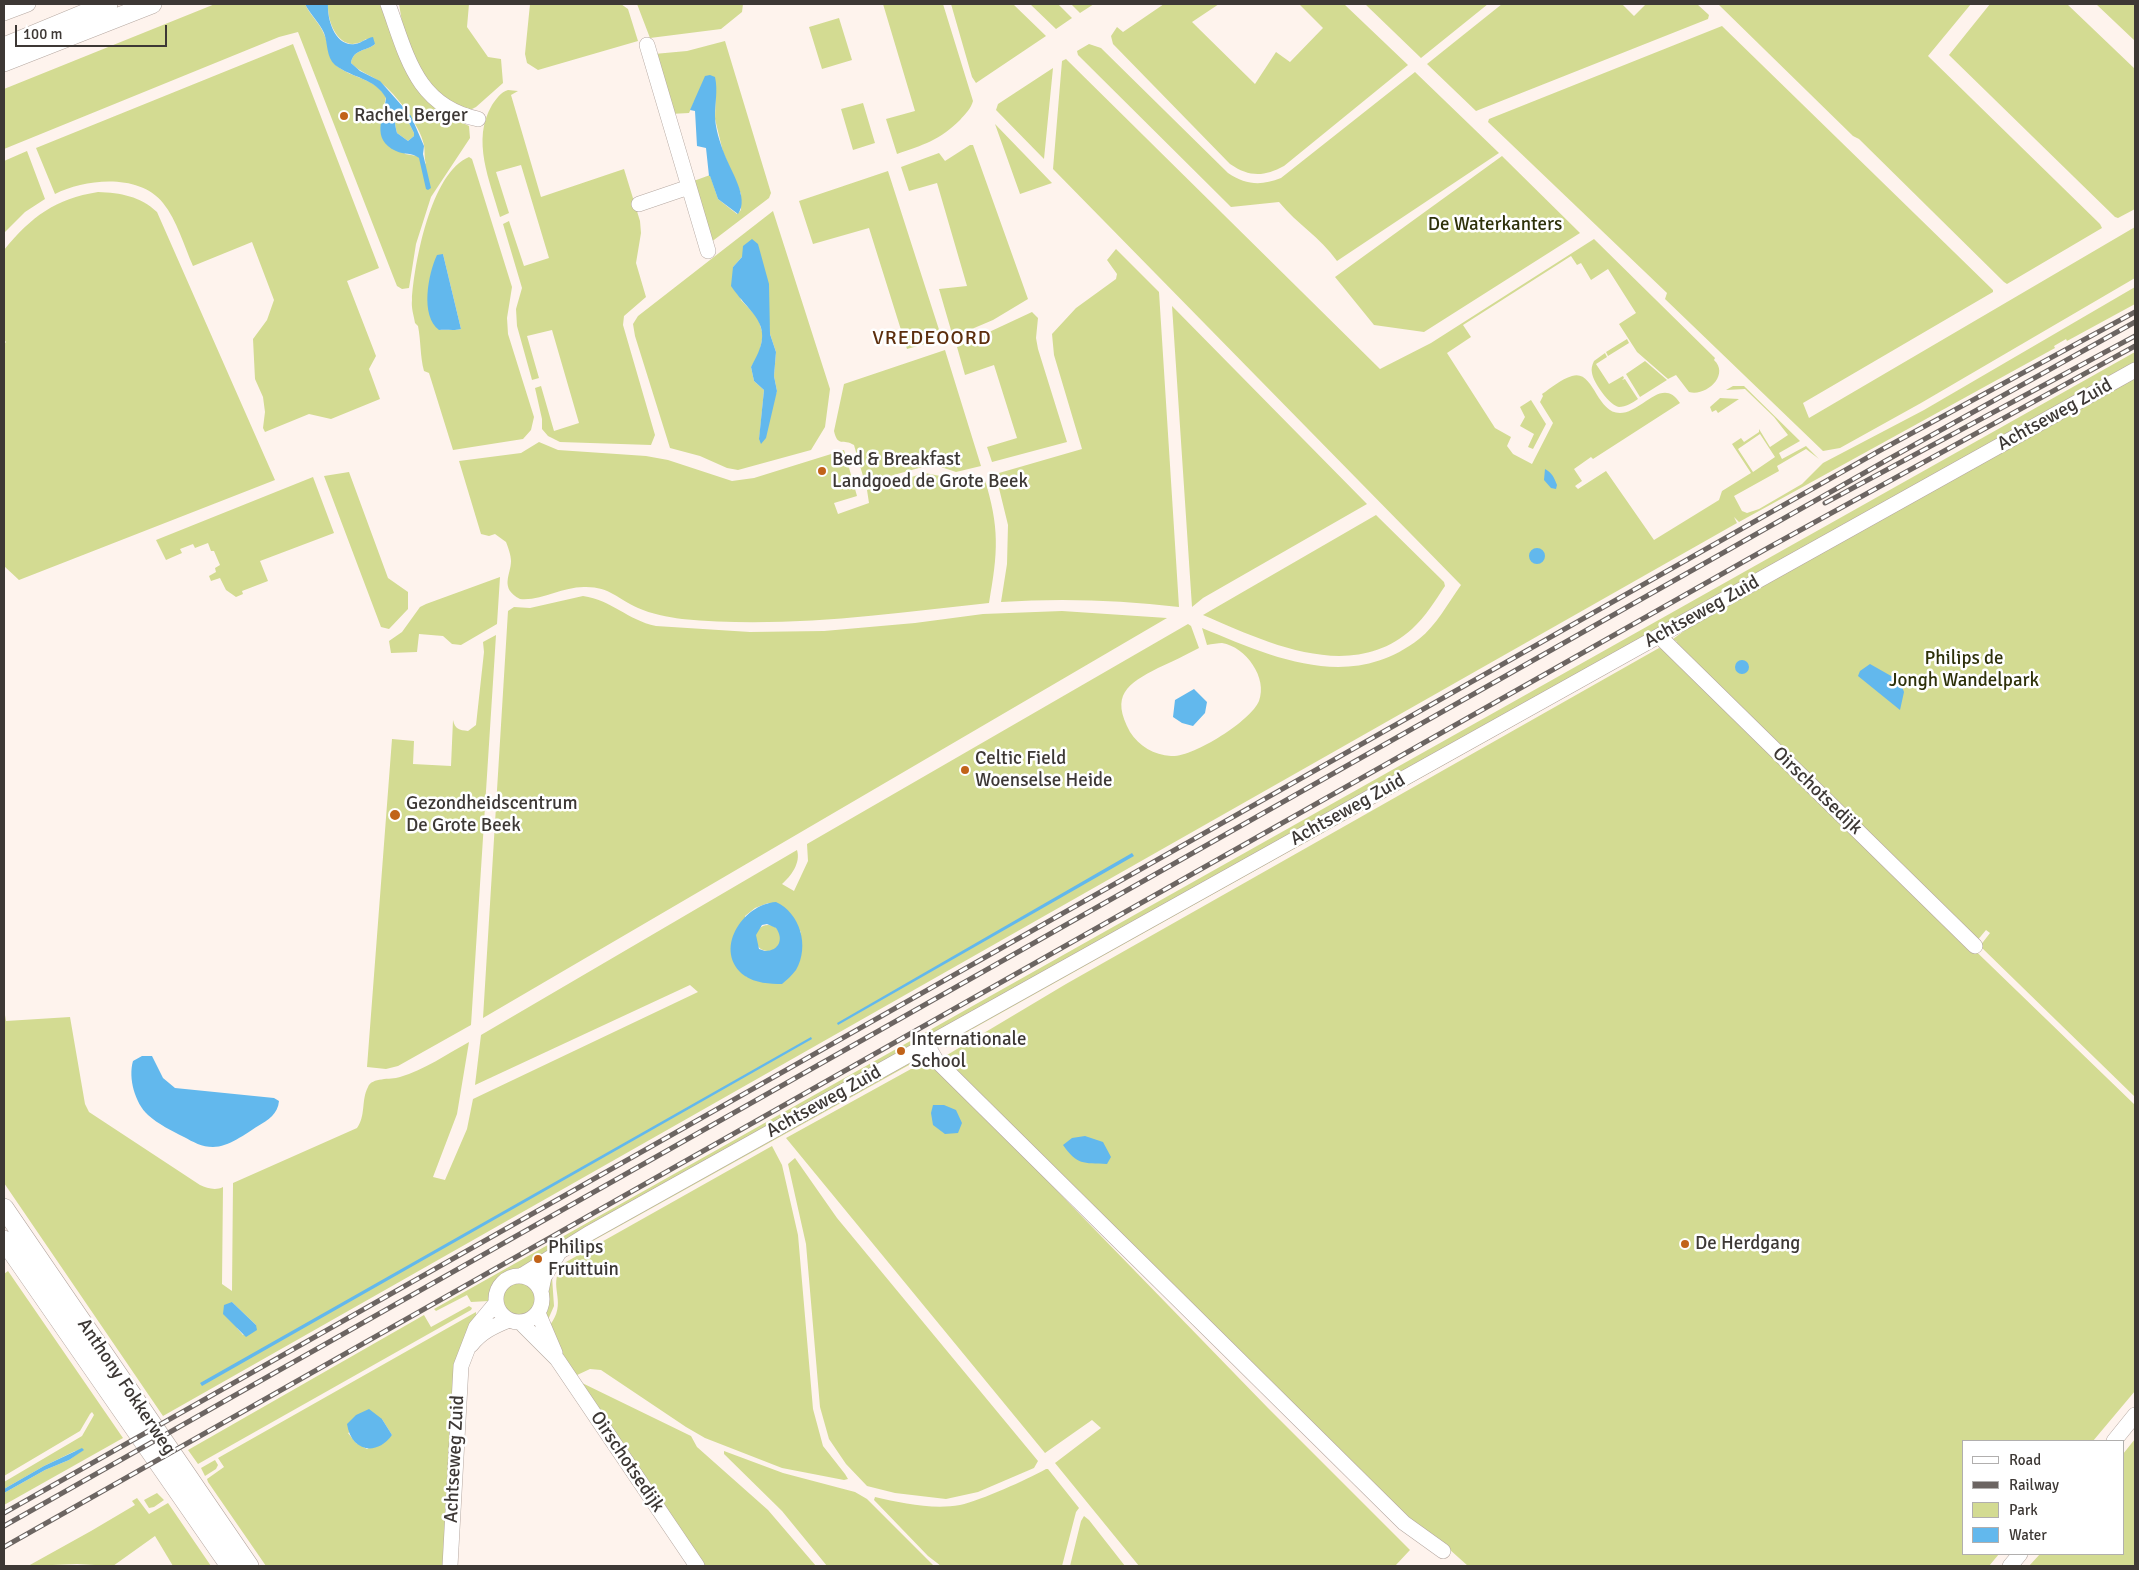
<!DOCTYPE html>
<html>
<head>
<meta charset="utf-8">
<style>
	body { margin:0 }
	#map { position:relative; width:2139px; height:1570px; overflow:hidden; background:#fef3ed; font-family:Signika,sans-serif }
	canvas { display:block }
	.frame { position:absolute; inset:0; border:5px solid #3d3835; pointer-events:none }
	.legend { position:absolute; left:1962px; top:1440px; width:162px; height:115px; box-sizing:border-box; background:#fff; border:1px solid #b1afae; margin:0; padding:6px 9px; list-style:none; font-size:15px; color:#3d3835 }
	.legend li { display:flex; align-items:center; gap:10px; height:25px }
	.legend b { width:25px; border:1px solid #b1afae }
	.scale { position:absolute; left:15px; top:25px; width:152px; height:22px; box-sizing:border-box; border:2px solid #3d3835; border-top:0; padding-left:6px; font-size:15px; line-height:18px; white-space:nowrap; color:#3d3835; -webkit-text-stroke:4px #fff; paint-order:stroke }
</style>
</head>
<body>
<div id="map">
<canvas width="2139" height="1570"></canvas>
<div class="frame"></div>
<ul class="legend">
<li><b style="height:6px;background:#fff"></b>Road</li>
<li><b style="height:6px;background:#6c6562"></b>Railway</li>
<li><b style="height:14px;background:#d3db92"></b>Park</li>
<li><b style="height:14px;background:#62b8ed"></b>Water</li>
</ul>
<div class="scale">100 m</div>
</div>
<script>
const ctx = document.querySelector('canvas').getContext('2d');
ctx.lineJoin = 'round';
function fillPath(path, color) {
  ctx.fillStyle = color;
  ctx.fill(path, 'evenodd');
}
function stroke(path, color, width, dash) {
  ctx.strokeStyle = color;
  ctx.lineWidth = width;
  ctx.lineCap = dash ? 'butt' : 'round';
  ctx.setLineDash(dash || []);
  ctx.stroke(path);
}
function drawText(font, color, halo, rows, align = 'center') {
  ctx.font = font + ' Signika,sans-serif';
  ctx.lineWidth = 5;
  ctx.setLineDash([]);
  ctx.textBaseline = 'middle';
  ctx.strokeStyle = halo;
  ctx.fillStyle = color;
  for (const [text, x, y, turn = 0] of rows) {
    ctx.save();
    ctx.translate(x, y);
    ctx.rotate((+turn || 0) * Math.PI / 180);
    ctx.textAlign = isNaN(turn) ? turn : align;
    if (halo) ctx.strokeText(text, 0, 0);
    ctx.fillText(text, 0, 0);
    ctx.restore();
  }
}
fillPath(new Path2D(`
	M215,4h90c5,11 14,18 19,30 5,10 4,24 13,32 16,13 38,12 49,31l-4,18 23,39 12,2 9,8c-2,-7 -1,-13 -2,-19 -4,-20 -28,-51 -44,-63 -9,-7 -21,-10 -29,-19 2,-14 16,-12 24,-19l-9,-5c-24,17 -39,-14 -38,-35h54l18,45 59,72 10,5 1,12 -39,59 -15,47 -7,44 -7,1 -5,-3 -4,-10 -95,-244 -19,5 -275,112v-60z
	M399,4h70l-2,23 21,30 13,2 2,24 -27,24 -8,4 -42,-25 -23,-58z
	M530,4h91l7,5 10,32 -100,29 -11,-7 -2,-9z
	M637,4h106l-1,8 -21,17 -71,9z
	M883,4h60l30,97c-2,8 -8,13 -13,19 -20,20 -37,25 -63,34l-11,-35 29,-8z
	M951,4h62l33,32 -70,47 -4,-6z
	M1030,4h28l14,14 -16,11z
	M1071,4h23l-14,9z
	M1164,4h55l-27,18 63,62 21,-32 14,10 33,-34 -24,-24h45l64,61 -124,101c-20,11 -35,11 -54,-2l-117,-120 -2,-8 6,-9 6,5z
	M1365,4h123l-67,54z
	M1502,4h120l12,12 12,-12h51l12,11 -1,4 -232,92 -49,-47z
	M1718,4h253l-43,52 172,168 2,4 -95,56 -3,-2 -145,-143 -6,-3z
	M1990,4h77l68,65v140l-17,9 -3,-1 -166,-162z
	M2096,4h39v37z
	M839,18l13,42 -30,9 -13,-42z
	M1722,26l271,264v2l-190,111 6,15 326,-191v51l-214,125 -81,45 -17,3 -158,-152 2,-6 -179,-171 1,-3z
	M725,41l46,152 -2,5 -59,45 -19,-61 19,-7 8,24 19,15 4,-4v-16l-18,-42 -8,-33 1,-35 -22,18 -5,11 -19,1 -16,-60 33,-3z
	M293,44l86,224 -32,13 29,75 -7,13 11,30 -49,20 -22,-5 -44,18 -2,-4 2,-16 -2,-15 -8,-18 -2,-40 14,-19 7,-20 -22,-58 -59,24c-9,-20 -16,-46 -30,-63 -24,-30 -78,-24 -108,-9l-19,-46z
	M1089,44l12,4 127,125c18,12 33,13 53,5l134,-106 84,81 -162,108c-17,-24 -40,-37 -58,-59l-48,5 -153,-152 -1,-4z
	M1066,59l314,310 51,-26 163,-104 121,119 -1,2c16,15 -8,37 -25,32l-13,-17 -8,4 -31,-27 -18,-28 17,-11 -28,-44 -17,11 -10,-17 -4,2 -6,-9 -108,69 8,12 -24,16 48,75 16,9 -4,9 6,8 19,10 21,-41 -13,-21 3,-6 -1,-2c9,-6 19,-15 30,-18 22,-7 24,37 48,37 22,0 42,-38 60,-10l-87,56 -2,-2 -17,12 8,12 -7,5 3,3 28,-18 48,69 65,-40 3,-9 29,-18 -19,-29 9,-6 3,4 15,-10v-3l11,18 18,-12 -14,-18 -29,-28 -19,1 7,-4h11l56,55 -21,12 3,6 24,-13 13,13 -13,-10 -29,17 2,5 -45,25 8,15 5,2 12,-4 43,-25 21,-21 101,-53 211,-123v17l-68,37 -1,-2 -12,7 1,2 -316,174 -5,-5 3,6 -1574,893 -159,-233v-174l2,12 64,-4 15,87 4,8 111,73c7,3 15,6 23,2l-1,97 10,7 1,-108 124,-55c9,-12 4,-28 11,-41 4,-10 22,-7 32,-10 24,-7 47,-23 69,-35l-12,72 -24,63 12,3 22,-51 6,-30 225,-107 -8,-7 -215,100 6,-50 316,-185c4,13 -6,26 -15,34l12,7 14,-30 -1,-17 381,-220 3,2 8,22c-14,7 -27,14 -41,20 -31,16 -48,27 -28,64 9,14 24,23 41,24 21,2 80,-35 88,-55 9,-23 -13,-54 -37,-58 -4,0 -10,1 -15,2l-5,-17c70,29 148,65 217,11 17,-13 29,-36 42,-54l-408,-416 9,-108zM1760,434l15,23 -22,15 -15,-23zM768,903l33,29 -55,45 -1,-61 10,-8zM232,1302l24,23 -13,10 -6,-7z
	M1053,68l-9,91 -48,-49 2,-6z
	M508,90l10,1 -7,4 30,102 83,-28 16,52 1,12 -5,30 10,34 -22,19 -1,9 32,110 -4,10 -91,-3 -12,-6 -6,-7v-10l-7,-31 6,-2 13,45 25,-8 -27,-93 -25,6 12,42 -7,2 -15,-54 -1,-17 6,-21 -19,-64 6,-3 15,45 25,-8 -28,-93 -25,7 13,41 -9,4c-10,-36 -29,-77 -8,-112 4,-6 9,-13 16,-15z
	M863,103l12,40 -22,7 -12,-41z
	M401,112l6,7 7,14v3l-6,5 -11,-8c-2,-8 -4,-16 4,-21z
	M995,124l57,59 -32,11z
	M970,145h3l55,154 -35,21 -40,17 -14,-48 28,-3 -30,-103 -28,8 -8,-24 38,-14 6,8z
	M27,151l18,48 -20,13 -21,21v-72z
	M1502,156l78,77 -156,99 -50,-7 -39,-48z
	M469,157l3,2 40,128 -5,31 1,16 26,83 -3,13 -8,9 -70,11 -24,-77 -5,-2c-4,-15 -3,-30 -6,-45l-3,-3c-1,-7 -4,-15 -3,-23 2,-36 19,-128 57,-143zM443,254l18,75c-8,2 -14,0 -22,1z
	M888,171l54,168 -35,10 -38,-121 -56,16 -14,-43z
	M98,192c23,1 42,4 59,20l118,268 -256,100 -15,-14v-222l2,-2 -2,-2v-90c28,-34 51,-51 94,-58z
	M773,211l57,178 -5,38 -14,23 -73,20 -11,-2 -27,-12 -30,-8 -35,-112 -2,-12 5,-8zM742,257l26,55 2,22 6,18 -2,24 3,15 -18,50 5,-51 -10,-9 -3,-14 8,-13 4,-19 -5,-17 -17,-18 -8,-33z
	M1116,249l43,43 20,315c-60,-7 -118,-9 -178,-5l6,-38 1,-39 -12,-49 3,-3 83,-24 -28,-94 -2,-21 24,-26 40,-29 1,-5 -10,-14z
	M1172,306l195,198 -164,94 -11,9z
	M1032,312l6,6 -2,20 2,11 29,93 -75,20 -5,-15 30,-9 -23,-73 -29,10 -8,-28z
	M1627,339l2,4 -21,13 -2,-4z
	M945,350l36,116 -25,6 -21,-7 -9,1 -61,17 -11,-38c-11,-7 -16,3 -20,-14l10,-47z
	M2135,352v12l-1220,681 -1,-2 -12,7 1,2 -358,200 -26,20 -9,2 -10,5 -5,7 -6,15 -18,1 -4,-7 -31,16 -2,-2z
	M1605,353l2,4 -11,7 13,20 14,-8 1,2 -2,2 3,-1 13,20c-6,4 -12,8 -19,8 -9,-1 -26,-25 -27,-34 -1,-4 0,-8 2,-12z
	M1645,361l22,19 -27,17 -14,-23z
	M2135,376v721l-155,-151 10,-13 -4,-3 -10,12 -303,-299 4,-1 -4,-3 11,-8 -1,-2z
	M1719,399l1,-1 19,1 -21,14 -2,-3 -4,2 -2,-5z
	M1531,400l15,24 -13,25 -5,-2 6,-13 -14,-8 5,-9 -5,-10z
	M539,442l19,8 88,6 22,4 64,21 22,-3 90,-28 13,46 -23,7 4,11 31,-11 -2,-13 58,-17 20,4 16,6 23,-6c16,51 14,75 5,126 -102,11 -205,26 -307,16 -14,-2 -31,-5 -44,-11 -20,-9 -28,-21 -52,-21 -23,-1 -43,14 -66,12 -21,-11 -9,-24 -9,-38 0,-6 -3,-14 -5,-19l-11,-8 -6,2 -8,-2 -22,-73 62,-8z
	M349,472l39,106 20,14v17l-19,20 -8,-2 -57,-151z
	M313,477l21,56 -74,28 8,20 -26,10 1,3 -7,3 -10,-7 -6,-12 -9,3 -2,-5 7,-4 -1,-4 5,-3 -6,-14h-3l-3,-8 -13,5 -2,-4 -13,5 2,4 -16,7 -10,-20z
	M1376,515l68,67 1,4c-10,15 -19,30 -33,43 -61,55 -146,13 -209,-14z
	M500,577l-3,47 -36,21 -9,-1 -9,-8 -24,-2 -2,18 -26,1 -2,-12 13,-9 18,-25 6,-3z
	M583,596c29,4 44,24 73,30l94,6 74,-1 91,-8 68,-9 79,-3 105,7 -684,400 25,-407 6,-4 16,1z
	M496,635l-25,390 -73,41 -12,3 -19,-2 25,-328 22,2 -1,23 38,2 2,-46c2,9 6,10 15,11l8,-6 8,-73 -1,-10z
	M1658,645l-698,391 -14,12 -1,-3 8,-5 -1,-2z
	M1659,648l4,1 472,456v286l-42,50h-130v113h36l-10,12h-521l-19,-17 -41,-31 -466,-460 124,-74z
	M755 938a13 13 0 1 1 26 0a13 13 0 1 1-26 0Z
	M919,1056l3,5 -13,4 -345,192 4,-5z
	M934,1064l334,344 142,142 -15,16h-256l-84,-103 46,-35 -9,-8 -47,33 -259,-315 125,-69z
	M772,1146l10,19 16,70 15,174 10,37 22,28 3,5 -4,1 -62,-12 -77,-30 -19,-11 -85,-57 -11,-1 -15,7 -14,-20 -11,-31c17,-22 0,-36 9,-54 1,-3 5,-6 7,-9z
	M795,1158l42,60 201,243 -4,7 -56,24 -32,7 -51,-6 -28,-7 -21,-22 -17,-25 -9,-32 -14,-163 -18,-80z
	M8,1271l115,167 -119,67v-12l41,-23 24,-10 14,-10 -8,1 -31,15 -40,23v-7l78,-46 12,-21 -2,-3 -2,2 -10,17 -76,45v-202z
	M552,1277l2,29 -7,16 -2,-8 2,-12 -1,-15z
	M502 1300a17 17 0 1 1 34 0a17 17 0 1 1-34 0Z
	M469,1306l3,2 -1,2 -273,154 -10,-14 236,-135 7,12z
	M476,1312v5l-23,75 -9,174h-178l-58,-84 -1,-3 17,-12 -6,-9zM382,1419l10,16 -25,14 -11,-6 -8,-10z
	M578,1381l113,55 6,11 71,63 48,56h-113z
	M2135,1439v127h-106l11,-12h83v-100z
	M724,1451l59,22 72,19 12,7 67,67h-107l-45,-55 -58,-57z
	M215,1460l3,5 -2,4 -11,7 -4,-8z
	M1046,1469h2l31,39 -3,4 -14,54h-121l-13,-10 -54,-56 1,-3c26,6 58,13 85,8 22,-5 66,-25 86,-36z
	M157,1493l7,7 -10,7 -5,1 -5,-8z
	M137,1498l12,16 19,-11 43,63h-38l-18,-30 -42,30 -36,-2 -49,2 63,-35 44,-26 -3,-4z
	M1084,1516l5,4 36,46h-55l11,-45z`), '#d3db92');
fillPath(new Path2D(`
	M305,4h23c-1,15 7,43 27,40 7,-1 11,-6 18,-7l2,7c-8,7 -22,5 -24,19l9,8 20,10 31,35 13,30 -1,8 8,34 -3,2 -2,-1 -7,-31c-7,-6 -15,-3 -23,-7 -26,-12 -12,-34 -10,-53 -11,-20 -34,-20 -51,-33 -9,-8 -7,-22 -11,-32 -5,-11 -14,-19 -19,-29zM400,112l7,7 7,14v3l-6,5 -11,-8c-2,-8 -4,-16 3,-21z
	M710,75l5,2c3,13 0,26 0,39 0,11 5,27 9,37 6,17 26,45 14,61l-20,-15 -8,-23h-1l-3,-28 -9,-2 -2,-35 -5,-1 15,-34z
	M752,239l6,5 11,40 1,50 6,18 -2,24 3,15 -11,47 -5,6 -2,-5 5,-49 -10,-9 -3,-14c26,-43 2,-49 -20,-81l2,-19 9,-10 1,-11z
	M443,254l18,75c-8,2 -14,0 -22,1 -19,-14 -11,-56 -2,-75z
	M1545,469c7,4 9,8 12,16l-1,4 -5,-1 -7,-8z
	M1529 556a8 8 0 1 1 16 0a8 8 0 1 1-16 0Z
	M1735 667a7 7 0 1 1 14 0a7 7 0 1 1-14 0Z
	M1870,664l30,17 4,11 -4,18 -42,-34 2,-5z
	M1194,689l13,13 -2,11 -12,13 -11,-3 -9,-6 2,-17z
	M1132,853l2,3 -296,169 -1,-2z
	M776,902c24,11 34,44 20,68 -4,5 -9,10 -14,14 -12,0 -27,-1 -37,-8 -33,-24 -3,-72 31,-74zM767,924l9,4c8,11 3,23 -11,23l-6,-2 -3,-14 6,-10z
	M811,1037l1,2 -610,347 -2,-3z
	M142,1056h10l11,22 12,10 99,10 5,3c-1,13 -11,19 -21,25 -13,8 -29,21 -45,21 -11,0 -20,-5 -29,-10 -12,-6 -26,-13 -36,-22 -13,-12 -20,-37 -15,-54z
	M933,1105h11l12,5 6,13 -4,10 -13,1 -12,-9 -2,-12z
	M1085,1136l18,6 8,15 -4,7c-24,-1 -30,1 -44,-19l9,-7z
	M232,1302l24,23 1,5 -11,7 -23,-23 1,-9z
	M369,1409l13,10 10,16c-16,22 -41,16 -45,-11l9,-9z
	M82,1448l2,2 -15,10 -24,10 -41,23v-4l40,-23z`), '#62b8ed');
const minor = new Path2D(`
	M388,4c19,52 28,102 90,115
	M4,13l24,-9
	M647,45l61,206
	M639,204l50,-17
	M1659,636l316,310
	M927,1045l9,15 468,463 39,28
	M496 1299a23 23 0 1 1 46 0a23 23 0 1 1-46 0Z
	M521,1276l67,-42 1547,-864
	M541,1291l3,-14 14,-23
	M538,1313l17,40
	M521,1323l36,36 140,207
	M471,1345c10,-13 23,-19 38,-25
	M2114,1441l21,-26
	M450,1566l11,-200 15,-39 20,-24
	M2010,1566l10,-12`);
const major = new Path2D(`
	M4,47l104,-43
	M4,62l148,-58
	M4,1208l245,358
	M4,1240l226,326`);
stroke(minor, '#b5a8a1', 16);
stroke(major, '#b5a8a1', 20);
stroke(minor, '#fff', 15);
stroke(major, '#fff', 19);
const rail = new Path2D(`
	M1825,503l310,-167
	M4,1513l1875,-1062 256,-139
	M4,1526l1883,-1066 248,-138
	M4,1547l1762,-998 369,-203`);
stroke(rail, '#6c6562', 5);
stroke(rail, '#fff', 3, [9]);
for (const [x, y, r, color] of [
	[344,116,5,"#c16319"],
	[822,471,5,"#c16319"],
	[965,770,5,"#c16319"],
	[395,815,6,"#c16319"],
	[901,1051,5,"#c16319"],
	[1685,1244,5,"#c16319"],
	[538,1259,5,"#c16319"]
]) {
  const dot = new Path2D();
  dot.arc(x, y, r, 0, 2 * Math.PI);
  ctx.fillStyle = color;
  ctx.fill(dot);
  stroke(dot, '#fff', 2);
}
drawText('19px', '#3d3835', '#fff', [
	["Rachel Berger",354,116],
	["Bed & Breakfast",832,460],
	["Landgoed de Grote Beek",832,482],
	["Celtic Field",975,759],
	["Woenselse Heide",975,781],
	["Gezondheidscentrum",406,804],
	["De Grote Beek",406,826],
	["Internationale",911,1040],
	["School",911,1062],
	["De Herdgang",1695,1244],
	["Philips",548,1248],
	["Fruittuin",548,1270]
], 'left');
drawText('19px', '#2e310a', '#fff', [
	["De Waterkanters",1495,225],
	["Philips de",1964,659],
	["Jongh Wandelpark",1964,681]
]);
drawText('19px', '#3d3835', '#fff', [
	["Achtseweg Zuid",2055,415,-29],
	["Achtseweg Zuid",1702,612,-29],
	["Oirschotsedijk",1817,791,44],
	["Achtseweg Zuid",1348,810,-29],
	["Achtseweg Zuid",824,1102,-29],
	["Anthony Fokkerweg",126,1387,56],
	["Achtseweg Zuid",455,1459,-87],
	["Oirschotsedijk",627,1462,56]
]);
ctx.letterSpacing = '1px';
drawText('20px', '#5c2e0d', '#fff', [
	["VREDEOORD",932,339]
]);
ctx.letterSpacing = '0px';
</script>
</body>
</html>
